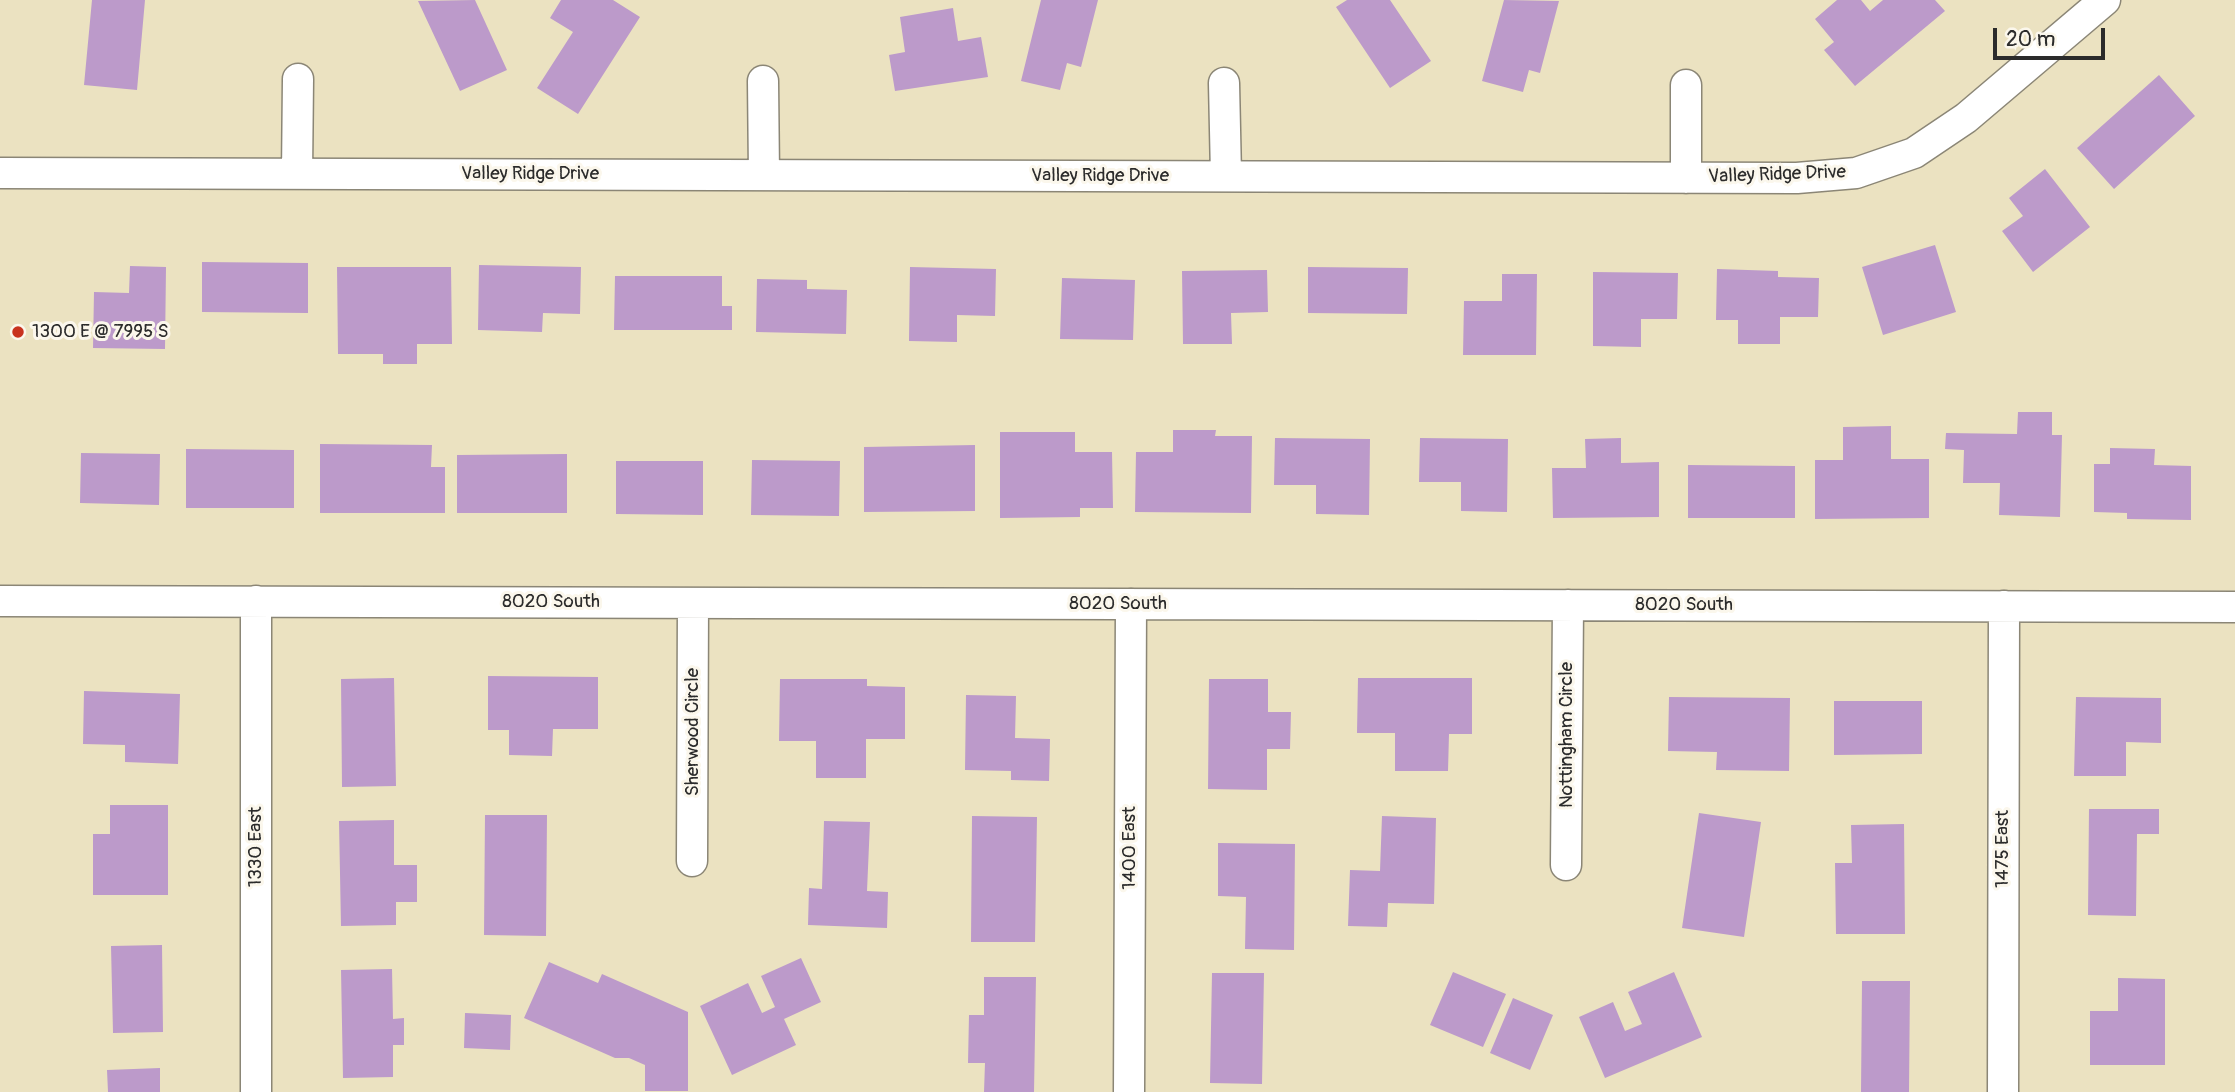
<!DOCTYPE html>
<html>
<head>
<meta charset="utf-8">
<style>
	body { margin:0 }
	#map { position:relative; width:2235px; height:1092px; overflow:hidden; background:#ebe2c1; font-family:Pangolin,sans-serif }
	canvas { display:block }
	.scale { position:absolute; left:1993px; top:28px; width:112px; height:32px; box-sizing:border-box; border:4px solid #2b2b2b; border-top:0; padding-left:9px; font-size:21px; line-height:24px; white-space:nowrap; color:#2b2b2b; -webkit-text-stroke:5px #fbf7ec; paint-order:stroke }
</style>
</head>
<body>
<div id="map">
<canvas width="2235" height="1092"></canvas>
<div class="scale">20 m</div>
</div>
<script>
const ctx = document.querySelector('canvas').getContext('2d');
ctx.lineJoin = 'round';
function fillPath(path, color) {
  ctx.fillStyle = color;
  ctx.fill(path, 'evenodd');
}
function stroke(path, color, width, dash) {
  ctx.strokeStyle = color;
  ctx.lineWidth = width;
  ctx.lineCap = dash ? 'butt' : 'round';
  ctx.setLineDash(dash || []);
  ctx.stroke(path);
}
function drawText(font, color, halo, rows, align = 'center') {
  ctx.font = font + ' Pangolin,sans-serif';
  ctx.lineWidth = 6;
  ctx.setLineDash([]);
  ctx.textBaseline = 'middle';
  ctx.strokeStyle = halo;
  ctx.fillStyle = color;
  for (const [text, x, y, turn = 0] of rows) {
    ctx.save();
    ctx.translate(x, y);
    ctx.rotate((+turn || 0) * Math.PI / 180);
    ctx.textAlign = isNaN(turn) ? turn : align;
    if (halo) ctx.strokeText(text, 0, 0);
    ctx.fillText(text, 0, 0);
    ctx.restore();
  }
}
fillPath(new Path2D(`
	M92,0h53l-8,90 -53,-5z
	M475,0l32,70 -47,21 -42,-90z
	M561,0h52l27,17 -62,97 -41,-26 36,-56 -23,-14z
	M1041,0h57l-17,67 -14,-4 -7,27 -39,-9z
	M1347,0h43l41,61 -41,27 -54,-81z
	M1504,0l55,1 -19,72 -11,-3 -6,22 -41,-11z
	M1837,0h24l9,11 13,-11h52l10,11 -90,75 -31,-36 10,-8 -19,-23z
	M953,8l5,33 23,-4 7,40 -93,14 -6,-36 16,-3 -5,-35z
	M2159,75l36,41 -81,73 -37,-41z
	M2045,169l45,58 -57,45 -31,-41 21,-15 -14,-18z
	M1935,245l21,67 -73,23 -21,-68z
	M202,262l106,1v50l-106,-1z
	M479,265l102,2 -1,47 -37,-1 -1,19 -64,-2z
	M130,266l36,1 -1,82 -72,-1 1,-56 35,1z
	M337,267h114l1,77h-35v20h-34v-10h-45z
	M910,267l86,2 -1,47 -38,-1v27l-48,-1z
	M1308,267l100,1 -1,46 -99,-1z
	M1717,269l61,2v6l41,1 -1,39h-38v27h-42v-24h-22z
	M1267,270l1,42 -37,1 1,31h-49l-1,-73z
	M1593,272l85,1 -1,46h-36v28l-48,-1z
	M1502,274h35l-1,81h-73l1,-54h38z
	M615,276h107v30h10v24h-118z
	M1062,278l73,2 -2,60 -73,-1z
	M757,279l50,1v9l40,1 -1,44 -90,-2z
	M2018,412h34v23h10l-2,82 -61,-2 1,-32h-37l1,-33 -19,-1 1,-16 71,1z
	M1891,426v33h38v59l-114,1v-59h28v-33z
	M1173,430h43l-1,6h37l-1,77 -116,-1 1,-60h37z
	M1000,432h75v20h37l1,56h-33v9l-80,1z
	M1275,438l95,1 -1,76 -53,-1v-29h-42z
	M1420,438l88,1 -1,73 -46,-1v-29h-42z
	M1621,438v25l38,-1v55l-106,1 -1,-50h34l-1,-29z
	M320,444l112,1 -1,22h14v46h-125z
	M975,445v66l-111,1v-65z
	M2110,448l45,1 -1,16 37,1v54l-64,-1v-6l-33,-1v-48h16z
	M186,449l108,1v58h-108z
	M81,453l79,1 -1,51 -79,-2z
	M567,454v59h-110v-58z
	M752,460l88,1 -1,55 -88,-1z
	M616,461h87v54l-87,-1z
	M1688,465l107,1v52h-107z
	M488,676l110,1v52h-45l-1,27 -43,-1v-25h-21z
	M394,678l2,108 -54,1 -1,-108z
	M1358,678h114v56h-23l-1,37h-53v-38h-38z
	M780,679h87v7l38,1v52h-39v39h-50v-37h-37z
	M1209,679h59v33h23l-1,37h-23v41l-59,-1z
	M84,691l96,3 -2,70 -53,-2v-17l-42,-1z
	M966,695l50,1 -1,42 35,1 -1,42 -38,-1v-9l-46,-1z
	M1669,697l121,1 -1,73 -73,-1 1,-18 -49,-1z
	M2076,697l85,1v45l-35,-1v34h-52z
	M1834,701h88v53l-88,1z
	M110,805h58v90h-75v-61h17z
	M2089,809h70v25h-22l-1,82 -48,-1z
	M1699,813l62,9 -17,115 -62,-9z
	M485,815h62l-1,121 -62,-1z
	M972,816l65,1 -2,125h-64z
	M1382,816l54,2 -2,86 -46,-1 -1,24 -39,-1 2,-56 30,1z
	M394,820v45h23v37h-21v23l-55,1 -2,-105z
	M824,821l46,1 -3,69 21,1 -1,36 -79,-3 1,-37 13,1z
	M1904,824l1,110h-69l-1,-71h17l-1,-38z
	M1218,843l77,1 -1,106 -49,-1 1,-52 -28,-1z
	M162,945l1,87 -50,1 -2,-87z
	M801,958l20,44 -37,17 12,26 -64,30 -32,-69 48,-23 14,30 13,-6 -14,-31z
	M549,962l49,21 4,-9 86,38v79h-43v-26l-16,-7h-14l-91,-40z
	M392,969l1,50 11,-1v27h-11v32l-50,1 -2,-108z
	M1453,972l53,22 -23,53 -53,-22z
	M1674,972l28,65 -97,41 -26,-61 34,-15 12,29 17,-7 -14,-32z
	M1212,973h52l-2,111 -52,-1z
	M984,977h52l-2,115h-50l1,-29h-17l1,-48h15z
	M2118,978l47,1v86h-75v-54h28z
	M1862,981h48l-1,111h-48z
	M1513,998l40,17 -23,55 -40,-17z
	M465,1013l46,2 -1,35 -46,-2z
	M160,1068v24h-52l-1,-22z`), '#bc9aca');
const street = new Path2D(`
	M763,81l1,94
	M1224,83l2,93
	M1686,85v93
	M0,173l1797,5 59,-5 58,-20 52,-35 139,-118
	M297,174l1,-95
	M0,601l2235,6
	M256,601v491
	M692,861l1,-258
	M1566,865l2,-260
	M1129,1092l2,-488
	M2003,1092l1,-486`);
stroke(street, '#8b8676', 33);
stroke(street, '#fff', 30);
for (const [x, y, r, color] of [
	[18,332,7,"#c8321e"]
]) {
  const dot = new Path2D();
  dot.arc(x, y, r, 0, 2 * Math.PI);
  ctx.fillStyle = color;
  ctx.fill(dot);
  stroke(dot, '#fbf7ec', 2.5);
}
drawText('19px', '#2b2b2b', '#fbf7ec', [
	["Valley Ridge Drive",530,174],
	["Valley Ridge Drive",1777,175,-2],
	["Valley Ridge Drive",1100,176],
	["8020 South",551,602],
	["8020 South",1118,604],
	["8020 South",1684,605],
	["Sherwood Circle",693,732,-90],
	["Nottingham Circle",1567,735,-90],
	["1330 East",256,847,-90],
	["1400 East",1130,848,-90],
	["1475 East",2003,849,-90]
]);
drawText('19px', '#2b2b2b', '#fbf7ec', [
	["1300 E @ 7995 S",32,332]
], 'left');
</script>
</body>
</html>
